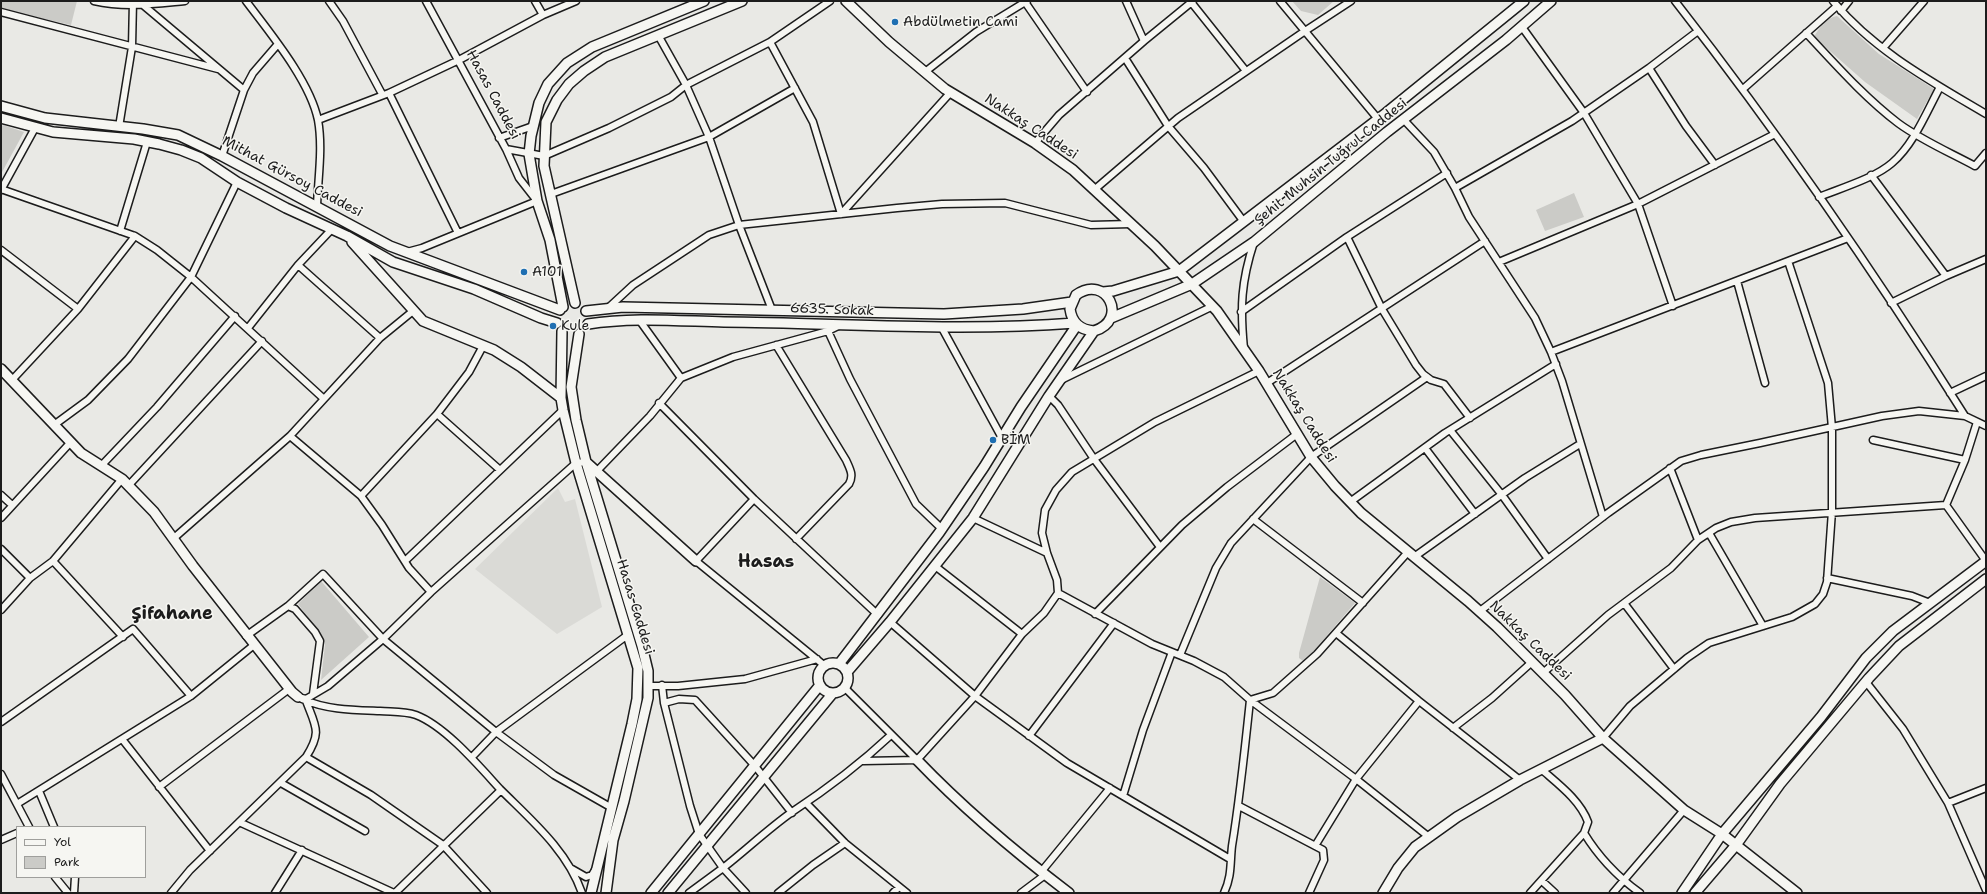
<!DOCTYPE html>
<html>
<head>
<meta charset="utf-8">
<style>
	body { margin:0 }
	#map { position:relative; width:1987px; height:894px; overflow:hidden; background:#e9e9e5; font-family:"Shantell Sans",sans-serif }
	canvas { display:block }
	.frame { position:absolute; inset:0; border:2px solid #1c1c1c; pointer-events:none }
	.legend { position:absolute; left:16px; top:826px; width:130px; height:52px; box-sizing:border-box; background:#f6f6f2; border:1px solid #9f9f9c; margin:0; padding:5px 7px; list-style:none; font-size:12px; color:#1c1c1c }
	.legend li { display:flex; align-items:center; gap:8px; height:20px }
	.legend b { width:20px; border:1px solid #9f9f9c }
</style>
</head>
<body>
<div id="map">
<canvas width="1987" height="894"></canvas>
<div class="frame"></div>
<ul class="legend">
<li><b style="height:5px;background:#f6f6f2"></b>Yol</li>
<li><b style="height:11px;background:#cbcbc7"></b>Park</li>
</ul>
</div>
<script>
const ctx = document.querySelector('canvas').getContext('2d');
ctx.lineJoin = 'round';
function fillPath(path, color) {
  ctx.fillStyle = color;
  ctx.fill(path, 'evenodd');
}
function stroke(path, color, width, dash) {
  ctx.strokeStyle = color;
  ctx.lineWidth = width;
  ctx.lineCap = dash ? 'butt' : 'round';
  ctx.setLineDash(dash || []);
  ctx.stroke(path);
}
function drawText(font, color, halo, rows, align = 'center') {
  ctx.font = font + ' "Shantell Sans",sans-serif';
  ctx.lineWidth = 3;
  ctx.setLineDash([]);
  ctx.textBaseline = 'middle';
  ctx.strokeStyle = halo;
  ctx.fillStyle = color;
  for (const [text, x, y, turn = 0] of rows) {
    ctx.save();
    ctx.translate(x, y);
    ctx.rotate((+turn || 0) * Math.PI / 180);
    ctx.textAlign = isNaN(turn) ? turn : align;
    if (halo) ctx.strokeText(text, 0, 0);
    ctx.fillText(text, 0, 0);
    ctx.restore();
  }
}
fillPath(new Path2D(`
	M558,488l7,14 10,-3 27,108 -45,27 -82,-65z`), '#dadad6');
fillPath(new Path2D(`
	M1,1h76l-6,24 -70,-16z
	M1292,1h42l-16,14 -17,-4z
	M1837,16l42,38 55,35 -17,30 -52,-37 -51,-45c5,-9 12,-19 23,-21z
	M3,125l21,7 -23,42v-47z
	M1574,193l10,24 -39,14 -9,-21z
	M1320,577l35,26 -49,57 -3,1 -4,-3v-5z
	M321,581l48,56 -48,43 4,-35 -1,-6 -26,-35z`), '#cbcbc7');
const street = new Path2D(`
	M94,1c31,7 59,3 91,0
	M246,1c24,32 64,80 72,119 5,28 0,58 -1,86
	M329,1l14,20 39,73
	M535,1l8,14
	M1126,1l18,40
	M1280,1l98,118
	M1675,1c104,133 200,272 290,415
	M1833,1c40,49 99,81 153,113
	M1025,2l62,90
	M1191,2l55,69
	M143,5l101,85
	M1841,11l8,-10
	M1,12l217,57
	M1522,27l62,86 54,91 35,102
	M1806,33c29,31 58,64 92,90 23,17 51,29 77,43l11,-13
	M658,35l28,50 23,52 30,88 33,85
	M770,42l43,80 28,92
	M1883,48l41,-47
	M1125,58l43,68 36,42 40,54
	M1649,68l37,58 29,39
	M925,72l51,-40 51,-31
	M1743,89l94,-83
	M389,93l69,140
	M318,120l71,-27 70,-33 84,-45 33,-14
	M1404,120l30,32 21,36 14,29 66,101 16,34 11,29 41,136
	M119,127l13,-80 1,-46
	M499,138l34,-12
	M1035,143l24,-28 85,-74 49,-40
	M506,149l38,7 65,-28 62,-31 15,-12 84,-43 60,-41
	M222,156l22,-66 9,-17 25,-29
	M1871,175l75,101
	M1455,188l117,-67 77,-53 49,-37
	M1,189l134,47 22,14 34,27 133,122
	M1,190l34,-62
	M1094,190l84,-72 127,-87 46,-30
	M551,194l158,-57 86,-49
	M1819,197c22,-9 56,-19 73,-34 22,-19 34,-50 48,-76
	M841,214l110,-122
	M120,231l27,-89
	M1347,237l35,72 34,56 7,9 8,6 13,4 26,34
	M1,250l77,59
	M407,252l15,-4 115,-47 -18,-23 -13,-29 -80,-148
	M1499,262l139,-58 137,-70
	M298,265l82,73
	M1737,281l28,102
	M1891,303l55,-27 40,-17
	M607,309l26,-24 76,-50 30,-10 158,-17 45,-4 63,-1 86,22 40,-1
	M1241,312l106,-75 100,-64
	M640,321l41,57
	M248,328l50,-63 33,-35
	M942,328l60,110
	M828,331l22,48 66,125 26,25
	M776,345l70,115c4,9 8,15 3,24l-53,55
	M483,346l-14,26 -32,42 63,56
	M1244,349c-4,-42 -3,-67 10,-107
	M1551,352l297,-114
	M13,379l65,-70 57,-73
	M1061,380l152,-74
	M1267,383l218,-142
	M1950,393l36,-17
	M1049,396l9,9 36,54 66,88
	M659,403l95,96 124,116
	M54,425l34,-25 40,-41 63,-82 46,-95
	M1450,430l52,65 46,64
	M290,436l71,60 21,29 27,43 22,24
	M1873,440l92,20
	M1425,448l50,66
	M101,466l56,-59 78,-91
	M1670,468l28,72
	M597,471l53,-55 31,-38 52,-21 95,-26 10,-5
	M129,485l133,-144
	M1,495l11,10
	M361,496l76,-82
	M754,499l-58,62 129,105
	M1350,502l95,-69 111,-69
	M1946,505l19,-45 12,-38
	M1,518l69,-75
	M973,518l74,35
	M1253,519l110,84
	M1709,533l54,93
	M174,538l116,-102 90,-98 33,-27
	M1,549l29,29
	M1414,557l111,-79 55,-34
	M53,561l70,76
	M405,561l158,-151
	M935,566l87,68
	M1827,578l85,18 18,7
	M1058,593l94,51 42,17 30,16 26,23 106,79 73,58
	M1624,603l50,66
	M288,606l35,-32 60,65 113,93 58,43 58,33
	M1,610l29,-32 23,-17 69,-82
	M1480,611l128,-98 73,-52 20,-6 59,-12 122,-27 37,-5 46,5 21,10
	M1095,614l87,-89 45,-38 70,-53
	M890,622l85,74 92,67 163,96
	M1336,633l83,68 101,79
	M246,636l42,-30 7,3 20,23 5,9 -7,53
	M1180,655l36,-87 15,-25 80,-86 116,-80
	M1543,673l65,-58 63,-47 27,-28 18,-12 15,-6 24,-4 191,-13 40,56
	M1866,682l37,47 45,74
	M662,685l2,18 26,103 9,28 24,34c23,-18 45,-39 69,-56 35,-23 68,-48 99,-77
	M649,686h29l67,-7 72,-20
	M845,688l72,72
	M298,697l8,2 22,-13 55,-47 48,-47 145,-129 10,-1
	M302,699c25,11 51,11 78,12 12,1 24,0 36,4 29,11 63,51 84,74 31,31 67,61 82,104
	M664,703l15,-4 16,1 60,66 37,47
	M1,722l132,-93 58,67
	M1453,728l39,-30 40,-36
	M1029,736l85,-113
	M1603,738l27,-32 57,-48 22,-15 83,-26 23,-13 8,-10 4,-12 5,-71v-83l-4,-45 -40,-122
	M122,739l88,112
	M306,757l65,38 72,50 44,48
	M472,757l24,-25 133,-98
	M863,761l54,-1 58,-64 47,-62 22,-21 14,-20 -1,-13 -10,-27 -5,-20 3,-23 11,-20 16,-18 83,-50 104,-51
	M1,774l28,53
	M281,783l84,48
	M159,787l130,-98
	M1986,788l-38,15 38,87
	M39,791l15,36
	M1123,796l20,-66 29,-78
	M17,804l174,-108 63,-51
	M807,804l38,39 62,50
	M1239,806l84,44 1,10 -15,33
	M239,822l155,71
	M1584,833c14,23 34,44 56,60
	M1,840l16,-7
	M1315,846l41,-67 63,-78
	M572,869l14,8 6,-2 3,-5
	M1041,872l69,-84
	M55,877l13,16
	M1542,881l13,12
	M74,893l1,-16
	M171,893l19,-23 116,-113c16,-25 10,-30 0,-56
	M275,893l27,-43
	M395,893l106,-103
	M689,893l34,-25 23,25
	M778,893l35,-28 32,-22
	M893,893l6,-6
	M1021,893l24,-18
	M1224,893c8,-17 6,-30 8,-47 8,-49 13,-98 18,-146l23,-7 44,-39 91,-102
	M1530,893l54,-60 4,-11c-8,-22 -30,-38 -47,-53
	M1613,893l71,-83`);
const secondary = new Path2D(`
	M846,1l43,41 56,47 90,54 38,27 82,76 62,65 42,60 52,86 24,29 26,27 107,88 29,26 68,68 38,43 81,72 38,24 75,59
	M1,106l44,12 98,11 35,6 44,21 168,90 170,64
	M1,118l52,14 81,7 25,5 22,6 20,8 36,24 49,26 61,28 46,26 81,27 67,29 16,5
	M352,242l71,79 71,29 27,17 40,31
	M1103,292l10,-1 66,-20 207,-158 138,-112
	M575,303l-31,-137 2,-44 11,-22 12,-16 15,-13 21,-14 137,-56
	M563,307l-13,-67 -13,-39 -8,-47 2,-18 8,-33 9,-19 19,-21 25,-16 112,-46
	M586,311l37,-4 321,7 79,-5 49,-7
	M1111,318l81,-34 62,-42 133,-110 119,-92 45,-39
	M588,324c44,-7 91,-3 136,-2 117,1 234,10 351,1
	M562,331l-1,67 2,12 13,53 62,205 -1,31 -5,25 -41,169
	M579,334l-8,53 5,33 10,42 56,184 6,25v27l-24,103 -11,39 -7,53
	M1,369l80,84 41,26 32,33 39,54 99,126 6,5
	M586,462l110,99
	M818 678a15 15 0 1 1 30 0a15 15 0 1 1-30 0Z
	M839,664l100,-131 45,-66 37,-60 56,-82
	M847,672l43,-50 83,-104 76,-122 45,-65c36,-11 12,-58 -18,-36l-6,14c2,14 10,21 24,22
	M917,760c47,49 98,92 152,133
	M651,893l169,-208
	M668,893l165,-200
	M1383,893l15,-25 17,-21 42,-30 63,-37 83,-42
	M1682,893l40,-59 99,-117 45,-59 27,-27 93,-70
	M1695,893l41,-48 44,-61 89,-106 30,-32 87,-67`);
stroke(street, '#1c1c1c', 9);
stroke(secondary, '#1c1c1c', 12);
stroke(street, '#f6f6f2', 6);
stroke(secondary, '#f6f6f2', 9);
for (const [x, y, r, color] of [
	[895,22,4,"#1f6fb2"],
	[524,272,4,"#1f6fb2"],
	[553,326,4,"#1f6fb2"],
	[993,440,4,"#1f6fb2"]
]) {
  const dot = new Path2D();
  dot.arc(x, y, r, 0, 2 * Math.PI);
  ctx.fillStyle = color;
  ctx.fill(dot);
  stroke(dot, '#f6f6f2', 1.5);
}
drawText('14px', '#1c1c1c', '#f6f6f2', [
	["Abdülmetin Cami",903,22],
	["A101",532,272],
	["Kule",561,326],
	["BİM",1001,440]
], 'left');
drawText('14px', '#1c1c1c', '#f6f6f2', [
	["Hasas Caddesi",493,95,62],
	["Nakkaş Caddesi",1031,127,33],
	["Şehit Muhsin Tuğrul Caddesi",1331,162,-39],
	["Mithat Gürsoy Caddesi",292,177,28],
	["6635. Sokak",832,310,2],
	["Nakkaş Caddesi",1304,416,58],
	["Hasas Caddesi",635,607,73],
	["Nakkaş Caddesi",1530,641,44]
]);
drawText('bold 18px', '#1c1c1c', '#f6f6f2', [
	["Hasas",766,562],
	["Şifahane",172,614]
]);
</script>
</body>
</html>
